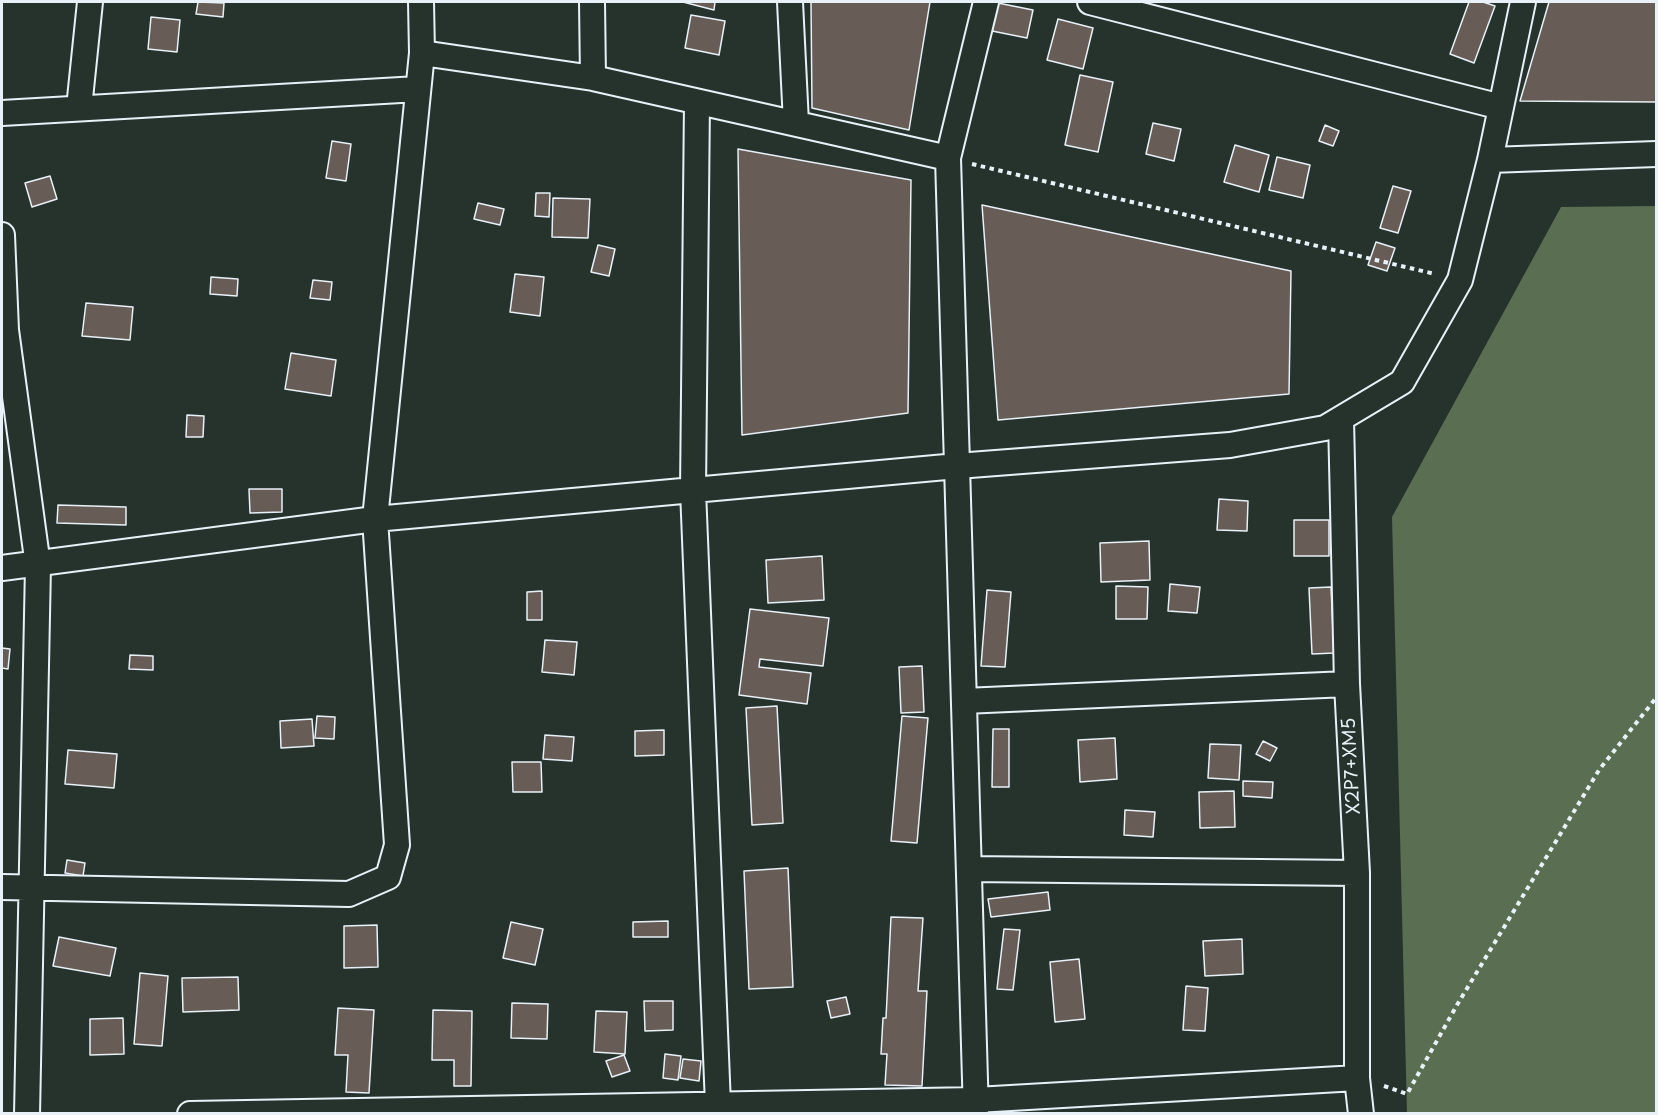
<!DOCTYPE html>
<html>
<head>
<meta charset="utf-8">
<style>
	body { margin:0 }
	#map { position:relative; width:1658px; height:1115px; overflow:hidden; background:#26332d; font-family:"Playpen Sans",sans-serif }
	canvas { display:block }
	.frame { position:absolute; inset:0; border:3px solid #e8f1f8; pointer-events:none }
</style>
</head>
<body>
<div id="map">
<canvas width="1658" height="1115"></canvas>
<div class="frame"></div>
</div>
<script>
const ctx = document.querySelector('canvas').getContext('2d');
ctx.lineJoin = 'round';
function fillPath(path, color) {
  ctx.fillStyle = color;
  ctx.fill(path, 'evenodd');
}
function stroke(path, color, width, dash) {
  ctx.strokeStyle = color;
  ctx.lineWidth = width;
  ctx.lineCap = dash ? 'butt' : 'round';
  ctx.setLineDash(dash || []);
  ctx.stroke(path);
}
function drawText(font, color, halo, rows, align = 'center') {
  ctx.font = font + ' "Playpen Sans",sans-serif';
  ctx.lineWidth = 4.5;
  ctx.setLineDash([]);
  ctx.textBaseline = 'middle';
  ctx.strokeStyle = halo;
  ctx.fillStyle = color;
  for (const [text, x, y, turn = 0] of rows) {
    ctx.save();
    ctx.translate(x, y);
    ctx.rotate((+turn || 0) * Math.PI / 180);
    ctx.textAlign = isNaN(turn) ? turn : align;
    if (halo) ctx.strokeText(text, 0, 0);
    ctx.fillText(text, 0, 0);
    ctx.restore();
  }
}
fillPath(new Path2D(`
	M1656,206v907h-249l-15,-596 169,-310z`), '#5a6e52');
const building = new Path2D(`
	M198,2l26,1 -1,14 -27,-3z
	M683,2h32l-1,8z
	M811,2h119l-21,128 -97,-22z
	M1469,2h14l12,4 -21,57 -24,-9z
	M1549,2h107v100l-136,-1z
	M998,3l35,7 -6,28 -35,-7z
	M691,15l34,6 -6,34 -34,-7z
	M151,17l29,3 -3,32 -29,-3z
	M1058,19l35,9 -10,41 -36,-9z
	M1080,75l33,7 -15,70 -33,-7z
	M1153,123l28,6 -7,32 -28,-7z
	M1325,125l14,6 -6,15 -14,-5z
	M332,141l19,3 -5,37 -20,-3z
	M1235,145l34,10 -10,37 -35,-10z
	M738,149l173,31 -3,233 -166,22z
	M1277,157l33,8 -7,33 -34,-8z
	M50,176l7,23 -25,8 -7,-24z
	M1393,186l18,5 -13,42 -18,-5z
	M536,193h14l-1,24 -14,-1z
	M553,198l37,1 -2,39 -36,-1z
	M478,203l26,6 -4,16 -26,-6z
	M982,205l309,66 -2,123 -291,26z
	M1376,242l19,6 -8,23 -19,-6z
	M598,245l17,4 -6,27 -18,-4z
	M515,274l29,3 -4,39 -30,-4z
	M211,277l27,2 -1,17 -27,-2z
	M313,280l19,2 -2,18 -20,-2z
	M86,303l47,4 -3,33 -48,-4z
	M291,353l45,7 -5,36 -46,-7z
	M187,415l17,1 -1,21h-17z
	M249,489h33v23l-32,1z
	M1219,499l29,2 -1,30 -30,-1z
	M58,505l68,2v18l-69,-2z
	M1294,520h35v36h-35z
	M1149,541l1,39 -49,2 -1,-39z
	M822,556l2,44 -56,3 -2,-43z
	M1170,584l30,3 -3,26 -29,-2z
	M1116,586l32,1 -1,32h-31z
	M1331,587l3,66 -22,1 -3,-66z
	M987,590l24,2 -6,75 -24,-1z
	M542,591v29h-15v-28z
	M750,609l79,9 -6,48 -63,-7 -1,8 52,6 -4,31 -68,-9z
	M545,640l32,2 -3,33 -32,-3z
	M2,648l8,1 -2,20 -6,-1z
	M130,655l23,1v14l-24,-1z
	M922,666l2,46 -23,1 -2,-46z
	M777,706l6,117 -31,2 -6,-117z
	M317,716l18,1 -1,22 -19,-1z
	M902,716l26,2 -11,125 -26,-2z
	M312,719l2,27 -33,2 -1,-27z
	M993,729h16v58h-17z
	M664,730v25l-29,1v-25z
	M545,735l29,2 -2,24 -29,-2z
	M1115,738l2,41 -37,3 -2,-42z
	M1263,741l14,7 -7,13 -14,-7z
	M1210,744l31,1 -2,35 -31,-2z
	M68,750l49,4 -3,34 -49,-4z
	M512,762h29l1,30h-29z
	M1243,781l30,1 -1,16 -29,-2z
	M1234,791l1,36 -35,1 -1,-36z
	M1125,810l30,2 -2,25 -29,-2z
	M67,860l18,3 -2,13 -18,-3z
	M788,868l5,119 -44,2 -5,-118z
	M1048,892l2,18 -59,7 -3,-18z
	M891,917l32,1 -5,73h9l-5,95 -37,-1 2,-31h-6l2,-36h3z
	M668,921v16h-35v-15z
	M511,922l32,7 -8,36 -32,-7z
	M377,925l1,42 -34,1v-42z
	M1004,929l16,1 -7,60 -16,-1z
	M59,937l57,11 -6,28 -57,-10z
	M1242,939l1,35 -38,2 -2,-35z
	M1079,959l6,60 -30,3 -5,-60z
	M140,973l28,3 -6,70 -28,-2z
	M238,977l1,33 -56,2 -1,-34z
	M1186,986l22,2 -3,43 -22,-1z
	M846,997l4,17 -19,4 -4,-17z
	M644,1001h29v29l-28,1z
	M512,1003l36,1 -1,35 -36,-1z
	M338,1008l36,2 -5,83 -23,-1 2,-37h-13z
	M433,1010l39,1 -1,75h-17v-26h-22z
	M596,1011l31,1 -2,42 -31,-2z
	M123,1018l1,36 -34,1v-36z
	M665,1054l16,2 -3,24 -15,-2z
	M624,1055l6,16 -18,6 -6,-16z
	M683,1059l18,2 -2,20 -19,-3z`);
fillPath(building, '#685c57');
stroke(building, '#e8f1f8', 1.5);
const street = new Path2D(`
	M592,2l1,76
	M790,2l6,121
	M1090,2l411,105
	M422,53l171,25 355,80
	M697,102l-4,388 25,615
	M79,108l11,-106
	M2,113l416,-24
	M1490,160l166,-6
	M2,235l4,95 32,236 -11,548
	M1341,419l6,265 10,189v205l4,36
	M2,568l373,-49 582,-53 273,-21 95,-17 77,-46 58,-102 30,-120 33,-158
	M964,701l383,-17
	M969,869l388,4
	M2,887l347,7 39,-17 9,-32 -22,-326 47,-466 -1,-51
	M190,1114l786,-14 381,-22
	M976,1114l-28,-956 38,-156`);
stroke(street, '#e8f1f8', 28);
stroke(new Path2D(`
	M972,164l463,110
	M1384,1086l23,8 50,-89 142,-235 57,-72`), '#e8f1f8', 4, [4.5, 4.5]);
stroke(street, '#26332d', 24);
drawText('18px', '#e8f1f8', '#26332d', [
	["X2P7+XM5",1352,766,-93]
]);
</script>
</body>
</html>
